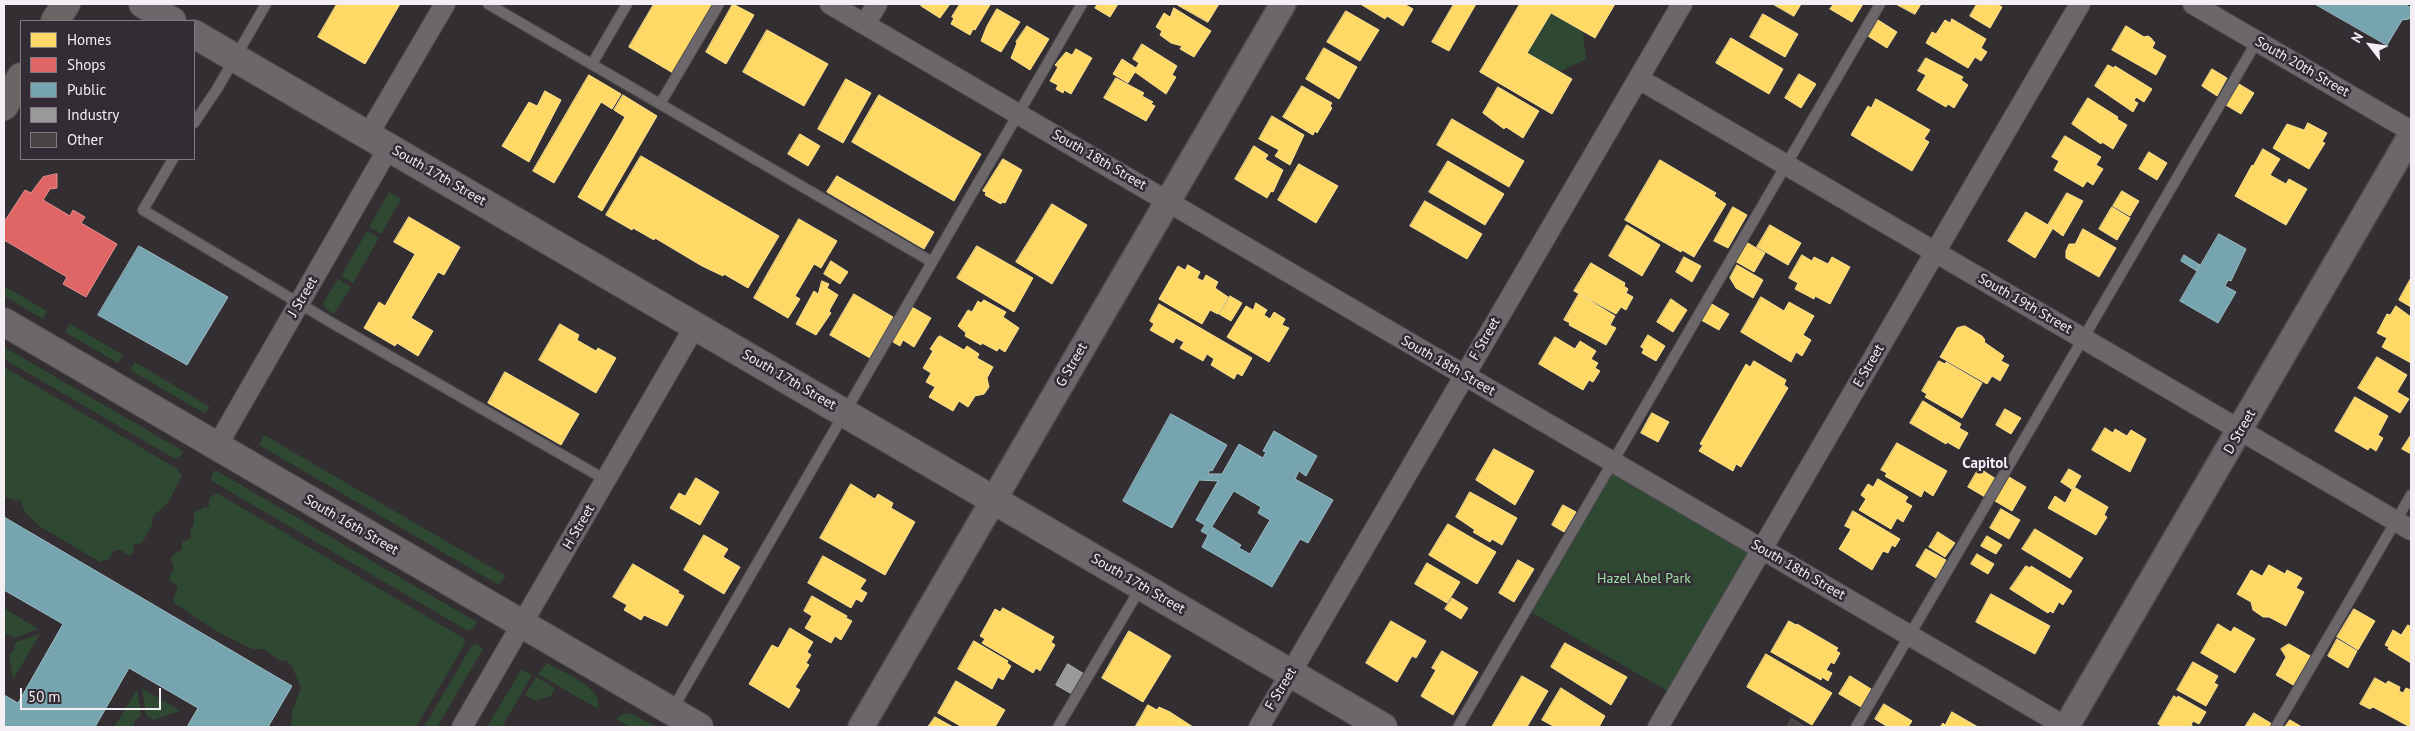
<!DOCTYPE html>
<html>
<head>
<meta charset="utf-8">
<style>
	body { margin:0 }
	#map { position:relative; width:2415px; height:731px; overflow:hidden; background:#322e32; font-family:"PT Sans",sans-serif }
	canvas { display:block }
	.frame { position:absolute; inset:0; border:5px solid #f4eff4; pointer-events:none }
	.legend { position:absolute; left:20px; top:20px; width:175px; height:140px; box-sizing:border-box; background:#342c34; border:1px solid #817a81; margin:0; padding:6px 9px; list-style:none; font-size:15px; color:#f4eff4 }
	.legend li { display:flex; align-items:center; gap:10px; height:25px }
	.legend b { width:25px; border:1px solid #817a81 }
	.north { position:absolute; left:2345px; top:20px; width:50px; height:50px; -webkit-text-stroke:4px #342c34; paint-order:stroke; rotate:300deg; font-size:14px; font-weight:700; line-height:20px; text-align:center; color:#f4eff4 }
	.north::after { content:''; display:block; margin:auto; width:18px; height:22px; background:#f4eff4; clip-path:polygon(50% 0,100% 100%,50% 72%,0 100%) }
	.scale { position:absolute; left:20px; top:688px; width:141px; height:22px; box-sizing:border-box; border:2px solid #f4eff4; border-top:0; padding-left:6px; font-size:15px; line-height:18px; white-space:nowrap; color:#f4eff4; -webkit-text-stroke:4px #342c34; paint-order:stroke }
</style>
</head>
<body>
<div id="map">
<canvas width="2415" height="731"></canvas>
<div class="frame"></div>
<ul class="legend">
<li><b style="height:14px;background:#ffd966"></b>Homes</li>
<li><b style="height:14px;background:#e06666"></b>Shops</li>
<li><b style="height:14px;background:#76a5af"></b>Public</li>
<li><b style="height:14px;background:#999"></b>Industry</li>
<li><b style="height:14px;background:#484444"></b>Other</li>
</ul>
<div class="north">N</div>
<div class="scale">50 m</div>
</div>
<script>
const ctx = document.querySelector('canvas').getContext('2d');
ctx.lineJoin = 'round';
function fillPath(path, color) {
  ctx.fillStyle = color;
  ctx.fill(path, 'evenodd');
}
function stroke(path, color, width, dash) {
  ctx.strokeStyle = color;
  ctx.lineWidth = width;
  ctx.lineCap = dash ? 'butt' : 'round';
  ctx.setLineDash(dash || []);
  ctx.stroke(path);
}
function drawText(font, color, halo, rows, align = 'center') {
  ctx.font = font + ' "PT Sans",sans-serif';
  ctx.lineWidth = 5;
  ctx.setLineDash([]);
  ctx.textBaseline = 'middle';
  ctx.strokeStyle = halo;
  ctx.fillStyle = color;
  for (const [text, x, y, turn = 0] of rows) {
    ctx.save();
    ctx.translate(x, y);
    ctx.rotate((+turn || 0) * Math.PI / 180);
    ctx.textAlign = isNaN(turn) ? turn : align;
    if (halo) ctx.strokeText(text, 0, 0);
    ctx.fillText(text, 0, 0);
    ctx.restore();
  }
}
fillPath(new Path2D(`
	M1551,13l32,18 3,28 -27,13 -32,-19z
	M389,192l12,7 -20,35 -12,-7z
	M367,231l12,7 -26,45 -12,-7z
	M338,279l13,8 -17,27 -9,-6 -2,-5z
	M4,286l43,25 -4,8 -39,-23z
	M70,324l53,31 -5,8 -53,-31z
	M4,347l179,104 -1,4 -7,4 -171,-100z
	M135,362l75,45 -6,6 -74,-43z
	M4,367l172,101 6,8 -14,27 -15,13 -1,9 -10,18 -9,2 1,6 -4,5 -9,-6h-6l-6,9 -9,3 -61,-36 -14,-14 -4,-11 -11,-2 -6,-3z
	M264,435l242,141 -7,9 -240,-140z
	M1613,462l149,88 -86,146 -150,-87z
	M215,470l262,152 -4,7 -5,2 -256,-150 -1,-5z
	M217,493l248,146 -2,8 -47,80h-127l3,-5v-11l9,-23 -9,-22 -5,-5 -8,-1 -15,-11h-11l-5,-2 -32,-16 -42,-28 -1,-3 5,-14 -8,-5 -1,-3 5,-10 -3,-10 4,-5 7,-3v-8l9,-4 -1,-8 4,-6v-11l10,-6 5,1v-10z
	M4,608l34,21 -24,9 -9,-5z
	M40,634l-27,46 -4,-25 4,-3 3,-10z
	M477,644l6,5 -46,78h-13l48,-82z
	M547,663c15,9 57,24 51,46l-60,-35z
	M521,670l11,5 -30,52h-15z
	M536,677l19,11 -4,8 -16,5 -10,-6z
	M142,688l38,23 -26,9 -8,-5z
	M137,690l4,26 -6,4 -1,7h-20z
	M631,713l25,14h-26l-14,-8 5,-4z`), '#2f4832');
const homes = new Path2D(`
	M337,4h63l-35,60 -47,-27z
	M654,4h60l-41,69 -44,-26z
	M733,4l21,11 -28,49 -20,-12z
	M922,4h28l-10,14 -19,-12z
	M960,4l30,1 -15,25 -2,-1 -3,6 -19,-11 3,-6 -2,-1z
	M1098,4h20l-8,13 -15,-9z
	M1176,4h43l-11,18z
	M1363,4h41l9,5 -10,17 -16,-10 -2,3 -23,-14z
	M1454,4h22l-27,47 -17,-9z
	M1520,4h95l-20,34 -44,-25 -24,40 45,26 -20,35 -72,-42z
	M1773,4h28l-7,12z
	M1834,4h29l-11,18 -22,-13z
	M1896,4h25l-6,10z
	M1977,4h19l6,3 -12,21 -20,-12z
	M1174,8l37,23 -17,26 -14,-8 2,-3 -11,-3 -11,-8 2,-4 -6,-4 8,-14 6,4z
	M997,9l23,13 -19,30 -20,-11 6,-15z
	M1346,11l33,19 -19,31 -33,-19z
	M1763,14l35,20 -13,23 -35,-20z
	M1952,19l34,20 -5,9 6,4 -6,9 -6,-4 -7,11 -42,-25 6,-11 4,2 9,-14 5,3z
	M1878,20l19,12 -10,16 -19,-12z
	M1027,26l22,13 -19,31 -19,-12 6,-15 -1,-1z
	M2126,26l18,11 4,-1 3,2 4,5 -3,5 14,8 -10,19 -44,-25z
	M767,30l61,34 -24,42 -61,-34z
	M1731,38l52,31 -14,25 -53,-31z
	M1142,44l35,22 -5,9 4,2 -10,17 -31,-22 -7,11 -15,-9 9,-15 14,9 3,-5 -6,-4z
	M1324,48l33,19 -18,32 -33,-20z
	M1076,49l16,9 -21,36 -7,-4 -1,3 -7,-4 2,-4 -8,-4 8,-14 -3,-2 11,-13 6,3z
	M1926,58l37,19 -2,3 7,5 -14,23 -6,-4 -2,3 -29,-17 9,-15 -8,-4z
	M2108,65l6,3 1,-2 37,23 -8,13 -8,-5 -2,4 4,2 -5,9 -38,-26z
	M2212,69l15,9 -10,18 -15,-10z
	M1799,74l17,10 -15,24 -16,-10z
	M589,75l32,19 -9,15 -11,-7 -47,81 -21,-12z
	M1116,78l28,15 -2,3 11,6 -2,2 4,2 -9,15 -42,-23z
	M846,79l25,14 -28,50 -25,-14z
	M2239,84l15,9 -13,21 -15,-9z
	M1302,86l30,17 -2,3 2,2 -15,25 -2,-2 -2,4 -30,-18z
	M1498,87l41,24 -16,27 -17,-11 -2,2 -21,-16z
	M545,91l16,9 -32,62 -27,-16 27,-44 8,4z
	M623,95l34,21 -55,95 -24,-14 47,-80 -11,-7z
	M879,95l102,59 -27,47 -102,-59z
	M2088,98l30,19 -1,2 10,6 -14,24 -11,-7 -1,2 -29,-20z
	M1876,99l54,31 -6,9 5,3 -17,29 -61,-36 17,-29 3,2z
	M1272,116l32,19 -14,30 -15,-9 4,-6 -20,-11z
	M1452,119l72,42 -15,26 -72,-42z
	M2308,123l19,10 -5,9 3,1 -16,26 -36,-21 14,-24 17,6z
	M800,134l20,12 -12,20 -20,-12z
	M2065,136l36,21 -5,8 7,4 -10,16 -6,-4 -4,6 -29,-17 5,-9 -7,-4z
	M1254,146l14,9 -3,4 18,11 -10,22 -2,-1 -4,7 -32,-19z
	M2263,149l17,10 -10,16 16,9 3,-5 18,10 -21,36 -51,-29 17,-31 1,1z
	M2149,152l18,11 -10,17 -18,-11z
	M641,156l138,80 -31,52 -24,-14 -1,2 -21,-10 -47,-28 -1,2 -21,-12 -1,2 -26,-15z
	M1003,159l19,11 -17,33 -3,-1 -1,2 -16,-9 1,-3 -3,-1z
	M1660,160l56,33 -2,3 12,8 -32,53 -12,-7 -1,2 -56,-32z
	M1448,161l56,33 -19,31 -56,-33z
	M1299,164l39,22 -22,37 -38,-23z
	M837,176l97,56 -10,17 -97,-57z
	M2122,191l17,10 -9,15 -17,-10z
	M2067,193l16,8 -20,35 -15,-11z
	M1425,201l57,33 -15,25 -57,-33z
	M1052,204l35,21 -35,59 -36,-22z
	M1733,207l14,8 -19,33 -14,-7z
	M2112,207l18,11 -13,22 -18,-11z
	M2026,212l27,16 -18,30 -27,-17z
	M409,217l51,30 -16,28 -6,-3 -27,46 22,13 -15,25 -21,-13 -2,3 -31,-18 15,-26 6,4 30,-52 -21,-12z
	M799,219l38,22 -16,27 -7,-4 -19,32 5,3 -12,19 -34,-20z
	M1627,225l33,20 -18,31 -33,-20z
	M1770,225l31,18 -13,22 -31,-18z
	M2083,229l33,19 -17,29 -33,-19v-7l3,-7h6z
	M1746,242l19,11 -11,19 -19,-11z
	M977,246l56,32 -19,34 -57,-34z
	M1802,255l10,6 2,-4 14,7 4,-7 18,10 -20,37 -15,-8 -1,3 -19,-10 3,-6 -9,-5z
	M1684,257l17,9 -9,16 -16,-10z
	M831,261l17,11 -8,12 -16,-10z
	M1591,263l34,20 -1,3 4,3 -2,4 7,4 -7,13 -5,-3 -5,7 -42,-23z
	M1188,265l12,7 -3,6 6,3 3,-6 12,7 -3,6 13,9 -10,17 -8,-4 -8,14 -43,-25 19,-33 7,4z
	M1737,265l26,15 -10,18 -17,-10 -6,-10z
	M2411,278v29l-12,-7z
	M822,281l7,3 -2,4 11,7 -9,16 2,2 -15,22 -20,-11 18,-33 4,3z
	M854,294l39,23 -23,41 -40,-23z
	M1579,294l36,22 -5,9 6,3 -10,17 -37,-20 1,-2 -6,-3z
	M1230,296l12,7 -11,18 -12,-7z
	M1761,297l23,14 5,-9 25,14 -11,19 8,5 -9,16 -6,-4 -5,10 -50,-30z
	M1671,299l16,11 -14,22 -16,-10z
	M984,300l22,12 -3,5 16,11 -14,24 -6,-4 -2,3 -15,-8 -1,2 -16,-9 1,-3 -8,-7 10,-16 4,2 6,-11 3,2z
	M1256,303l11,7 -3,5 6,4 4,-7 11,7 -3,6 7,3 -20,34 -42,-25 19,-31 7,4z
	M1710,303l19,11 -10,16 -18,-10z
	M1159,304l93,54 -10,18 -5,-3 -3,6 -23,-14 3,-6 -7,-5 -4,7 -23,-13 4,-6 -8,-4 -3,5 -23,-13 4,-6 -4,-3z
	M2396,306l15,11v46l-29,-16 5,-9 -10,-5 10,-19 3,1z
	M912,307l19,11 -17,29 -11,-7 -3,6 -7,-4 2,-5z
	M560,324l19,11 -2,5 19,11 2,-3 18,10 -20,35 -57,-33z
	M1965,326l17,10 3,4 -1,2 20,14 -3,5 8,4 -9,16 -8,-5 -5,8 -47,-27 17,-29z
	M1648,335l17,11 -9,15 -14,-8 2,-4 -3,-2z
	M940,336l24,14 3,-4 12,8 -2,4 16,9 -6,11 2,9 -5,7 -9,2 -7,11 -9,-6 -6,10 -24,-14 6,-10 -9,-5 5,-9 -8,-5 10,-17 -3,-2 8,-12z
	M1555,337l20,12 5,-8 16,10 -5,8 7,4 -3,5 5,3 -7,11 -4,-2 -6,10 -44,-26z
	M2377,357l30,18 -10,17 12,7 -9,14 -42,-25z
	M1754,361l32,19 -2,5 4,3 -47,79 -5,-3 -3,7 -34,-20 4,-6 -3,-1 46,-80 4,3z
	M1939,361l6,3 1,-2 36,21 -20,35 -37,-21 2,-3 -5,-3z
	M505,372l74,42 -18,31 -73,-42z
	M2355,397l33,19 -10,19 5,3 -7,13 -6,-4 -2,3 -33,-19z
	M1923,401l38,23 -2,4 9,5 -9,16 -12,-7 -1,2 -36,-21z
	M2005,409l16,9 -10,16 -15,-9z
	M1652,413l17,9 -11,20 -17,-9z
	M2105,428l8,5 2,-4 12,7 4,-6 15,9 -16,33 -38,-22z
	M2411,435v19l-9,-5z
	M1897,443l50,28 -14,25 -9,-6 -3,7 -36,-21 2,-3 -6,-3z
	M1494,449l40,22 -19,34 -39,-25z
	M1979,468l17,11 -11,18 -17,-10z
	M2069,469l12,7 -8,14 -12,-8z
	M2009,477l17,10 -14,24 -17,-10z
	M696,478l23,14 -19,33 -30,-17 9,-15 6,3z
	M1878,479l30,18 -3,5 7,4 -9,16 -6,-4 -6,11 -32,-19 7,-11 -5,-4 7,-11 5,3z
	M851,484l24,15 3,-5 15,9 -2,5 24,14 -30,53 -65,-37z
	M2074,487l34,20 -4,8 3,2 -11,18 -48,-27 7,-12 10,7z
	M1470,492l47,26 -15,27 -10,-6 -2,3 -17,-10 2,-2 -19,-13z
	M1563,505l13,7 -12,20 -12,-7z
	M2001,509l19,11 -11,19 -19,-11z
	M1853,511l47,28 -5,8 -3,-2 -4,8 -5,-2 -11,19 -33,-21 12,-20 -6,-3z
	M1448,524l48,28 -19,32 -48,-29z
	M2035,529l48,29 -13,20 -48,-29z
	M1938,532l17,11 -10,14 -16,-10z
	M704,535l24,14 -5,8 17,10 -16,27 -40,-24z
	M1987,536l15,9 -6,9 -15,-8z
	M1926,549l20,11 -10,18 -20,-12z
	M1977,554l17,10 -6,10 -17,-10z
	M823,556l43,24 -6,9 7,4 -5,9 -6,-3 -5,9 -43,-25z
	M1518,560l16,9 -20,33 -15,-9z
	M1427,563l33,19 -13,21 -32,-19z
	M633,564l46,27 -1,2 6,3 -17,30 -23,-11 -3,5 -17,-10 3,-5 -14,-8z
	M2269,565l16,9 2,-4 15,8 -6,10 8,4 -18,34 -17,-9h-6l-10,-7 -2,-8 -14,-8 14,-24 11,6z
	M2026,566l4,2 1,-2 41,25 -9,14 -4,-3 -6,11 -3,-2 -2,2 -38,-24z
	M1991,594l59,32 -15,28 -59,-32z
	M812,596l35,20 -1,2 6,3 -11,19 -6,-4 -4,7 -26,-15 7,-12 -8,-5z
	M1452,598l16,10 -7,11 -16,-10z
	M1003,608l51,29 -3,5 4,3 -15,26 -4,-3 -3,5 -51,-30 3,-4 -5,-3 15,-27 5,3z
	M2354,609l21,12 -17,29 -21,-13z
	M1391,621l35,20 -10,17 -4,-2 -15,26 -31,-19z
	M1789,621l7,4 1,-1 41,24 -2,3 4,2 -6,11 -3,-2 -5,8 6,3 -4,8 -6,-4 -1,3 -50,-28z
	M2218,624l13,8 3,-5 21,12 -20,34 -34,-20z
	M2408,625l3,2v36l-23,-14 1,-2 -4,-2 8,-15 8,5z
	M790,628l23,14 -6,10 4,3 -5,8 3,2 -14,22 5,3 -11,18 -40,-24 23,-39 6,3z
	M1129,631l42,25 -28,46 -41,-24z
	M2337,639l20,12 -9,17 -20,-12z
	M974,641l34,20 -1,2 4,3 -8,14 -5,-3 -6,12 -34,-20z
	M1565,643l62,34 -16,28 -60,-38z
	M2289,644l23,13 -17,29 -19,-11 10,-18 -5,-8z
	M1442,651l36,21 -25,43 -32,-19 15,-26 -4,-2z
	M1766,654l66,39 -20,32 -65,-38z
	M2193,662l25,14 -4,7 4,2 -12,21 -29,-16z
	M1522,676l26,15 -21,36h-35z
	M1850,676l21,13 -10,18 -22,-13z
	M2375,678l11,6 2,-3 12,6 -1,4 4,2 3,-5 5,2 -1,37 -37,-20 -3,2 -10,-5z
	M956,681l49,29 -10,17h-33l-24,-14z
	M1561,688l44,28 -6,11h-44l-13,-7z
	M2174,696l3,2 1,-2 28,16 -7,12 -6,-3 -2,4 3,2h-31l-5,-3z
	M1884,704l28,17 -4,6h-20l-13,-8z
	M1148,705l9,5 2,-3 11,5 23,15h-55l-2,-1z
	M1952,712l26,15h-38l3,-4 2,2z
	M2254,713l18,11 -2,3h-25z
	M935,717l18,10h-25z
	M2290,720l12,7h-17z`);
fillPath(homes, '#ffd966');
stroke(homes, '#fce091', 1);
const shops = new Path2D(`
	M57,174v14l-7,1 -7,11 27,16 3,-6 12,7 -4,6 36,21 -31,53 -23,-13 4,-7 -63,-37v-18l21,-32 6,3 12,-16z`);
fillPath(shops, '#e06666');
stroke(shops, '#e68f91', 1);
const public = new Path2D(`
	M2315,4l91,1 5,3v7l-2,4 -7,1 -15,25z
	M2219,234l27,15 -15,32 -3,-1 -3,6 11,6 -18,31 -38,-22z
	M139,246l89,51 -41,68 -89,-50z
	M2184,255l16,10 -3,6 -16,-10z
	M1171,414l56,31 -15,26 -2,-1 -2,4h14l17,-30 24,14 3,-6 -3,-1 11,-20 43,25 -11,20 -7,-5 -4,8 38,21 -25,43 -8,-4 -28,48 -70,-40 6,-12 -7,-4 4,-6 -9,-5 22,-39 -19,-1 -27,48 -49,-27zM1234,491l27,16 -3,6 12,7 -20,34 -11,-6 2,-3 -29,-18z
	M4,517l288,169 -24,41h-81l11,-19 -69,-40 -34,59h-91v-32l14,8 45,-79 -59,-34z`);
fillPath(public, '#76a5af');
stroke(public, '#9cbbc4', 1);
const industry = new Path2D(`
	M1068,664l16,10 -12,20 -16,-9z`);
fillPath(industry, '#999');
stroke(industry, '#b4b3b4', 1);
const building = new Path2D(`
	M1792,719l13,8h-18z`);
fillPath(building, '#484444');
stroke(building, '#5a5657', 1);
const service = new Path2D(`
	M488,4l444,258
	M592,64l35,-60
	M660,104l59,-100
	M194,123l23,-34 49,-85
	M173,159l-30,51 189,113 274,157
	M672,710l410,-706
	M1058,727l83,-140
	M1458,727l422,-723
	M1856,727l401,-686
	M2276,727l135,-232`);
const minor = new Path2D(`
	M830,4l1236,723
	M2193,4l218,127
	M865,24l12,-20
	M1639,79l772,451
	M368,135l77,-131
	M217,446l172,-299
	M462,727l233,-401
	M1259,727l423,-723
	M1658,727l422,-723`);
const tertiary = new Path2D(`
	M861,727l422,-723
	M2066,727l345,-592`);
const secondary = new Path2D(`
	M143,4l29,17
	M194,34l1189,693
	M4,322l695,405`);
const primary = new Path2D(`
	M55,21l11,-17
	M4,106l17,-29`);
stroke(service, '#4e4a4e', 12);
stroke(minor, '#4e4a4e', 22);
stroke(tertiary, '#4e4a4e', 28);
stroke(secondary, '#4e4a4e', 30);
stroke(primary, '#4e4a4e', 30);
stroke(service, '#6b676b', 10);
stroke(minor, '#6b676b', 20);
stroke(tertiary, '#6b676b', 25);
stroke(secondary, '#6b676b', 28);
stroke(primary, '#6a6665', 28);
drawText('14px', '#f4eff4', '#342c34', [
	["South 20th Street",2302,67,30],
	["South 18th Street",1099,160,30],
	["South 17th Street",439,176,30],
	["J Street",303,297,-60],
	["South 19th Street",2025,304,30],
	["F Street",1485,339,-60],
	["G Street",1072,365,-60],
	["South 18th Street",1448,366,30],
	["E Street",1869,366,-60],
	["South 17th Street",789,380,30],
	["D Street",2240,432,-60],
	["South 16th Street",351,525,30],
	["H Street",579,527,-60],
	["South 18th Street",1798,570,30],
	["South 17th Street",1138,584,30],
	["F Street",1281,689,-59]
]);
drawText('14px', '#9de0a5', '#342c34', [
	["Hazel Abel Park",1644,579]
]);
drawText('bold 15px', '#f4eff4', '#342c34', [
	["Capitol",1985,464]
]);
</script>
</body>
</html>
